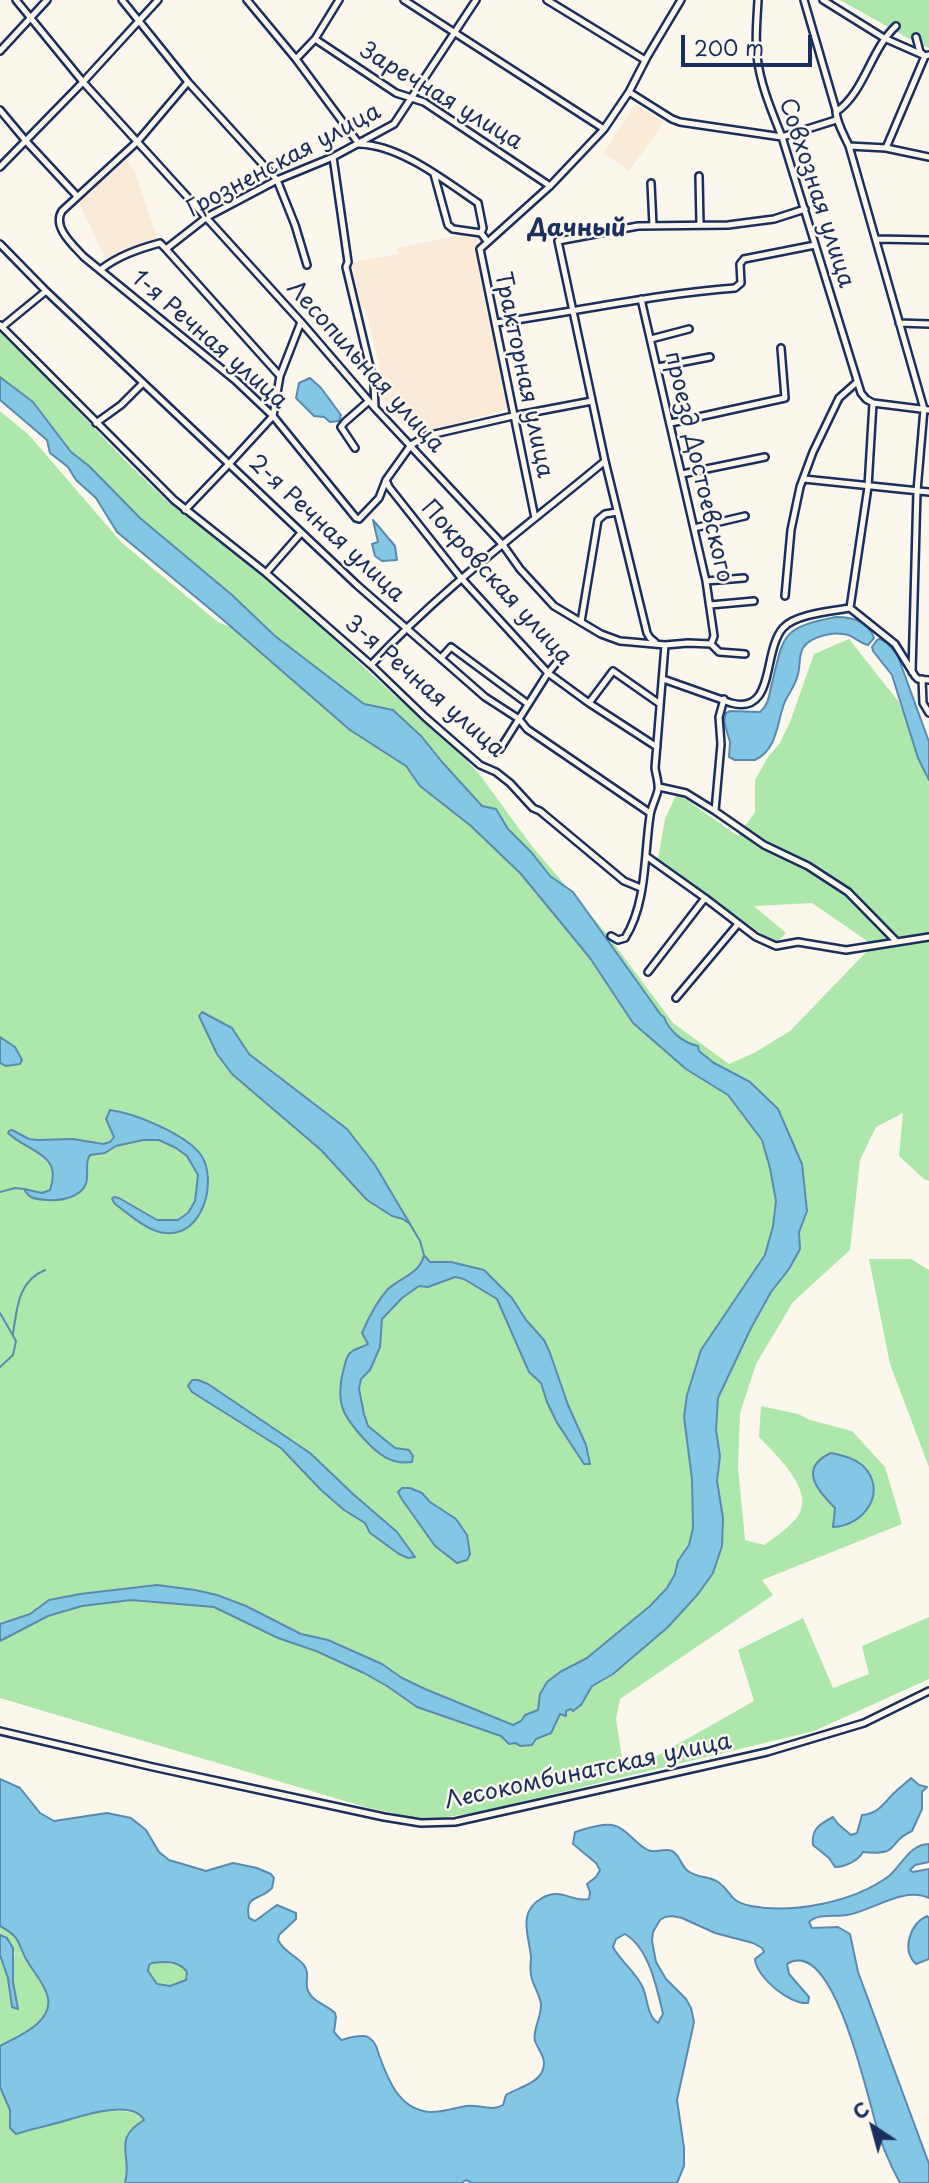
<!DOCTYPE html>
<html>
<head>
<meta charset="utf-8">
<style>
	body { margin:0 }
	#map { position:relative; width:929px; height:2183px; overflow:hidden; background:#fbf7ec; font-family:"Playpen Sans",sans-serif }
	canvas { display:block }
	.north { position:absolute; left:838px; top:2092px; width:70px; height:70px; -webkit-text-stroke:5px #fbf7ec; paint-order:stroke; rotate:324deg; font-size:19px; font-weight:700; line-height:28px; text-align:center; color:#1b2f5e }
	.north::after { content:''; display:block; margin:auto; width:24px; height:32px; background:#1b2f5e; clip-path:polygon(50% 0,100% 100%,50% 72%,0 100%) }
	.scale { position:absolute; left:681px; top:35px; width:131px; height:32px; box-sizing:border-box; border:4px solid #1b2f5e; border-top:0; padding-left:9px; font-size:21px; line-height:24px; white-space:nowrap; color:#1b2f5e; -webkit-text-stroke:5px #fbf7ec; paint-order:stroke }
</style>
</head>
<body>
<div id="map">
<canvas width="929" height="2183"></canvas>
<div class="north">С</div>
<div class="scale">200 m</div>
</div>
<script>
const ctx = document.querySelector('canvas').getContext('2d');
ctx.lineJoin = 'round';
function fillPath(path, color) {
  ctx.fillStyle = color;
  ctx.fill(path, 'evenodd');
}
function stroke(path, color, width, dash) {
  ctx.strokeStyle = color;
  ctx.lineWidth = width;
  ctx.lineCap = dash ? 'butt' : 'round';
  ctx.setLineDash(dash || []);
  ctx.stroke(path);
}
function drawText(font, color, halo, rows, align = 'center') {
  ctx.font = font + ' "Playpen Sans",sans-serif';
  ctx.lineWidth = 5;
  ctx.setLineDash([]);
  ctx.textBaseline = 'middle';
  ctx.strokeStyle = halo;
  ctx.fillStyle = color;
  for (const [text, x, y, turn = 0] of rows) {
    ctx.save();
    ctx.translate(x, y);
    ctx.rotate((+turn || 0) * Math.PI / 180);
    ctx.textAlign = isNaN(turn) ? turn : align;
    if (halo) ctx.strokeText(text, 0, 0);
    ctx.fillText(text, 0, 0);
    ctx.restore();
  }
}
fillPath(new Path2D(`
	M635,104l28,17 -6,12 -28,38 -25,-18z
	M126,161l9,11 23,69 -52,18 -28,-58z
	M476,232l34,176 -94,28 -31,-31 -3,-26 -16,-71h-4l-11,-45 47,-9 -1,-6z`), '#faead7');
fillPath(new Path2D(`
	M840,0h89v48l-14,-6z
	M0,330l126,131 41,40 113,88 114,106 41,31 45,49 51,70 75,88 67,90 56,41 25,-11 36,-22 83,-86 -61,-42 -58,3 32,27 -11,11 -117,-85 7,-40 12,-26 61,43 17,-24v-32l13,-23 12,-14 10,-21 24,-68 35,-15 49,62 31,66v414l-5,-2 -25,-23 4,-43 -27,14 -16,33 -10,90 -57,52 -37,62 -16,49 -2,54 7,73 19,5c11,-8 26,-18 34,-29 18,-25 -23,-62 -39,-79l2,-31 37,8 12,6 42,11 33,36 17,57 -140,56 11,15 -153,104 -4,20 6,39 33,-1 99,-56 -16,-51 65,-32 30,70 36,-14 -7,-28 67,-29v62l-115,52 -339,82 -50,7 -60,-13 -365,-109v-1287l29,24 93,108 96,79 83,33 -26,-19 -43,-41 -92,-77 -51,-52 -18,-14 -19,-24 -52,-51z
	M869,1259h42l18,11v197l-39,-103z
	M0,1926c4,2 11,5 14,8 8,7 10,21 15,30 7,11 17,22 19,34 5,24 -31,40 -48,48v-91l8,23 2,22 4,-9 -2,-24 3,-13 -4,-11 -11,-8z
	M161,1962l23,5 3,4 -1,9c-14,10 -36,8 -38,-13l4,-4z
	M0,2087l10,23v18c11,-1 23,-1 34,-3 33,-6 65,-23 98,-9l2,4c-33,23 -11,34 -19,63h-125z`), '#ade7ab');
const water = new Path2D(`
	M0,377l33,25 38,50 18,14 51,52 92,77 43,41 89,68 29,6 29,27 20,25 40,44 14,3 12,20 24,24 18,23 23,16 88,123 3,2c5,14 19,26 34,29l1,5 15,12 36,19 28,27 24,55 5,47 -8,21 1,17 -11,20 -18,23 -20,36 -33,70 -2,32 4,26 -3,25 6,37 -1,28 -9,27 -15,21 -30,33 -55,47 -21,12 -11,19 -8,6 -2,-2 -5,2v5l-6,-2 -9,19 -15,6 -4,6 -11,1 -6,-3 -6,1 -8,-8 -84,-29 -30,-21 -23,-13 -48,-22 -38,-13 -64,-31 -83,-7 -49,6 -34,10 -48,25v-17l30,-10 19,-14 31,-6 77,-9 38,5 22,5 29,11 55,28 27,6 54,24 20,14 23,11 88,36 8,-4 4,-6 13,-5 2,-16 7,-12 13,-10 27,-14 63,-52 17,-18 8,-14 3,-13 11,-16 4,-17 -1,-49 -8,-62 3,-22 14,-45 64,-95 8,-29 3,-25 -6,-33 -8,-28 -34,-45 -42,-26 -53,-46 -43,-65 -69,-84 -50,-48 -51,-40 -14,-20 -56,-36 -129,-112 -104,-86 -21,-34 -20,-18 -8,-13 -18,-14 -3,-13 -47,-40z
	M310,378l11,10 20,27 -2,6 -9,1 -6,-5 -10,-1 -18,-18 3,-15z
	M373,520l22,26 2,14 -15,1 -7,-5 -3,-12 6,-2z
	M836,617c16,0 32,4 38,21l-6,7c-9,-2 -16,-11 -25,-11 -13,-2 -39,4 -42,19 -2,7 -1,14 -3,21 -2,11 -10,20 -14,30 -7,19 -7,46 -29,56h-20l-6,-3 1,-15 -6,-20 2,-9 4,-2 30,1c8,-7 9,-15 11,-25 13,-51 8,-59 65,-70z
	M880,639l7,4 10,11 32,88v38l-11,-22 -26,-83 -19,-24 -1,-4 5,-7z
	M202,1012l30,16 17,26 98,75 28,36 35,59 -7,-5 -11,-3 -25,-16 -46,-50 -89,-76 -15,-20 -18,-38z
	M0,1037l15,10 7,13 -2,4 -14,2 -6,-3z
	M110,1110c25,3 77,25 91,45 17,25 2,82 -35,78 -18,-1 -37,-19 -51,-29l-3,-5 2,-2 5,1 38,22h21l10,-7 7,-12 3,-26 -11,-19 -11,-8 -17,-8h-16l-27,6 -11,7 -15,2c-5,8 -2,12 -3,22 0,19 -24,24 -39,23 -12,-1 -18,0 -24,-11l18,4 8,-3c13,-37 -21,-37 -42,-57l1,-2 3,-1 17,9 9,1 35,-1 30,5 7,-2 4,-5 -8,-18z
	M424,1255l6,7h21l33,8 28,28 14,22 18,20 6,13 18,52 18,40 4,19h-6l-28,-43 -9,-19 -6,-19 -12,-11 -32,-73 -33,-20 -9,-2 -27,10 -9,-1 -17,12 -20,21 -2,28 -10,23 -9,9 -2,10 5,25 4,12 27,22 14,2 4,6 -1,6c-21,3 -34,-8 -47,-22 -20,-22 -29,-34 -23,-64 2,-7 3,-16 7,-22 5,-6 13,-6 19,-10l-6,-11c6,-14 16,-33 26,-44 13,-12 32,-15 36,-34z
	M192,1380h6l10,4 102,69 43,41 44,38 18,25 -7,1 -9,-4 -29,-21 -5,-10 -21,-13 -23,-20 -40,-42 -89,-56 -4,-6z
	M831,1453c11,2 23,5 31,12 27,25 3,61 -29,62l2,-19c-18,-18 -37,-40 -4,-55z
	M402,1488h8l12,5 8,9 26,17 11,16 3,19 -3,6 -10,3 -22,-17 -34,-48 -3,-6z
	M911,1778l8,7 8,2 -5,5v17l-10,22c-26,11 -10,25 -49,21 -5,9 -18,15 -28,15l-6,-9 -16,-13c-2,-16 7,-21 20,-28l5,7 13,11 6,-2 5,-18c16,-1 21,-11 32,-22 5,-5 12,-10 17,-15z
	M0,1779l20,9 20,25 14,8 53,-8 24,5 15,12 13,22 10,8 37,11 27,-8 24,5 14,6 3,4 -2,10c-12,13 -28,6 -23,30l6,3 22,-16 19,8v6l-17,16 -1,5c6,12 17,15 25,24 8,9 1,18 5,27 5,11 19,14 27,22l1,4 -2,15 7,8c8,-2 19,-6 27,-3 7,4 9,11 11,18 9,25 20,54 50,57 13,1 25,-4 37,-6 13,-2 26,6 37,-1l3,-10c11,-7 30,-11 36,-23 6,-13 -3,-20 -7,-31 -3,-11 7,-25 6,-37 -1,-9 -7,-17 -9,-25 -3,-8 -1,-15 -1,-22 -2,-22 -14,-45 11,-59 20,-11 30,5 47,1l1,-7 -3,-8 9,-7 4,-7 -4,-7 -23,-19 2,-12c10,-3 26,-9 37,-7 13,2 23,18 34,24 9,6 17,-2 26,2 8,4 9,15 16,20 9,7 21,5 30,11 15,10 9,19 33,24 42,8 103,-4 138,-30 13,-11 21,-32 40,-32v18l-14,3 -5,5 3,2 16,-3v29c-26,-12 -56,13 -82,17 -12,2 -29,-2 -38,7l3,6 26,-1 12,7 8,38 71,192v19h-29c-9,-17 -18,-36 -23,-55 -9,-28 -43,-194 -90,-164l2,10 20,23 -1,6c-18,2 -52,-26 -53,-44l9,-7 -2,-4 -9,-5 -38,-10 -33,-15 -10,-2 -7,1 -5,3 -7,12 -1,9 4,21 10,17 20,20 5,9 3,14 -17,78 7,48v18l-7,17h-205l-6,-3 -4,3h-337c8,-28 -14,-43 19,-63 -11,-20 -56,-6 -73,-1 -18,6 -37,9 -55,15l-6,-6v-18l-10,-23v-41c16,-9 53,-23 48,-48 -2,-12 -12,-23 -19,-34 -13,-20 -5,-25 -29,-38zM625,1934c24,14 32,54 38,80l-5,9c-11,-7 -10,-23 -15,-35 -7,-16 -22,-26 -30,-41l3,-8zM152,1963c12,-2 28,-2 35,9l-1,8 -16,6 -13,-2 -9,-13 1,-6z
	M927,1916l2,2v41l-13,5c-15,-14 -6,-40 11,-48z
	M0,1935l7,3 6,10v34l5,27 -6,-2 -4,-29 -8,-23z`);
fillPath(water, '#84c7e5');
stroke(water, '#5a8aaf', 2);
stroke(new Path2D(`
	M0,1192l15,-4 9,1
	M410,1224l10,17 4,14
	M0,1313l16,28 -3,14 -13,12
	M13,1334c4,-26 5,-53 32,-64`), '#5a8aaf', 2);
const minor = new Path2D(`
	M16,0l67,82 218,240 74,86 128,137 17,24 34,37 47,28 19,7 12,1 33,3 23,-2 23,1 8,8 26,2
	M122,0l66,82 89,98 18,45 12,40
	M247,0l49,59 63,85c41,1 85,36 119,59l5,25 -2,5 6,8
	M404,0l200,129
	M547,0l98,60
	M758,0c-1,19 -3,38 -1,56 3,28 15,56 25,81l79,256 5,6 7,4 56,7
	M804,0l32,110c0,12 8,25 13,36l75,263 -7,82 -5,181
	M823,0l61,38 41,18 -39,92
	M916,37l4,15 5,4 4,-1
	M315,39l81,54 28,9 126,84
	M0,51l47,-51
	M296,59l19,-20 24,-39
	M188,82l-50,59 -76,70c-10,16 11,34 22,46l151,123 38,36 83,102 3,1 20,-21 7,-18 25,-35 15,-9 87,-20 79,-15
	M629,92l43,27 8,3 102,15 54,-17
	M0,110l25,30 52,56
	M836,112c29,-20 34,-62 60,-86
	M849,146l37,2 43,9
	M333,157l15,105 -2,5 28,117 1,24
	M0,167l83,-85 75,-82
	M434,174l14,51 5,4 28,4
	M699,176l1,49
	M651,183l2,43
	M876,239l53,1
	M0,244l46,47 311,294 128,112 34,22 8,10 123,84
	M166,249l114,127
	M100,270c18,-14 38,-21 60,-27l6,6 41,-32 70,-37 56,-23 61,-33 82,-124
	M641,299l65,282 8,55 -3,8
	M495,323c80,-11 159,-29 240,-35l6,-5 -1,-19 4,-5 71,-14
	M899,323l30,1
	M0,325l174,175 92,73 105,92 54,52 55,48 16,7 14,11 23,25 7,3 84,70 17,7
	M2,327l44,-36
	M651,339l38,-10
	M658,367l52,-10
	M96,423l25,-18 22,-22
	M671,423l114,-25 -4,-50
	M355,448l-14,-21 4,-5 24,-21
	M682,474l83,-17
	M804,479l125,13
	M386,480l3,7 72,91 87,95 41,30 68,44
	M185,510l44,-46 44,-48 7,-40 21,-54
	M535,518l-55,-269 70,-63 54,-57 25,-37 18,-35 34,-57
	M694,528l51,-12
	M266,573l35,-40
	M706,581l38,-3
	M785,596l6,-66 9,-43 13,-35 26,-54 18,-16
	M710,605l44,-4
	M850,608l18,-121 5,-84
	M581,622l17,-102 7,-6 12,-2
	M655,642l-5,-4 -3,-5 -42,-172 -47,-220 80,-15 90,-1 46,-6 31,-10
	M441,658l10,-11 77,57
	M371,665c71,-77 155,-138 234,-204
	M663,679l68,24c45,12 31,-51 52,-75 12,-14 49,-17 67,-20l45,36 20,32 3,3 11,1
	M922,679l1,24 6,10
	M589,703l24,-32 47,33
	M500,749l48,-76 15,-18
	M659,787l27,6 29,18 6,-67 -2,-27 5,-18
	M715,811l49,34 44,21 40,26 48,49
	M646,856l59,42 51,39 20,9 22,-4 48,8 83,-13
	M611,936l7,4 7,-2c22,-35 19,-83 25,-122 1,-9 6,-17 8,-26 1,-7 -2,-15 -3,-22l10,-123
	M648,972l57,-74
	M676,998l62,-74
	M0,1731l153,36 231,50 37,6 34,-1 312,-70 97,-29 65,-32`);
stroke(minor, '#1b2f5e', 10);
stroke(minor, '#fbf7ec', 5);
drawText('23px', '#1b2f5e', '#fbf7ec', [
	["Заречная улица",441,97,31],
	["Грозненская улица",284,161,-28],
	["Совхозная улица",816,193,72],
	["1-я Речная улица",209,340,41],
	["Лесопильная улица",365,367,48],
	["Тракторная улица",523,375,78],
	["проезд Достоевского",698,467,77],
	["2-я Речная улица",326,529,43],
	["Покровская улица",496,583,48],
	["3-я Речная улица",424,687,41],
	["Лесокомбинатская улица",588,1772,-12]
]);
drawText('bold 24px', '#1b2f5e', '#fbf7ec', [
	["Дачный",577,229]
]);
</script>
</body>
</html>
